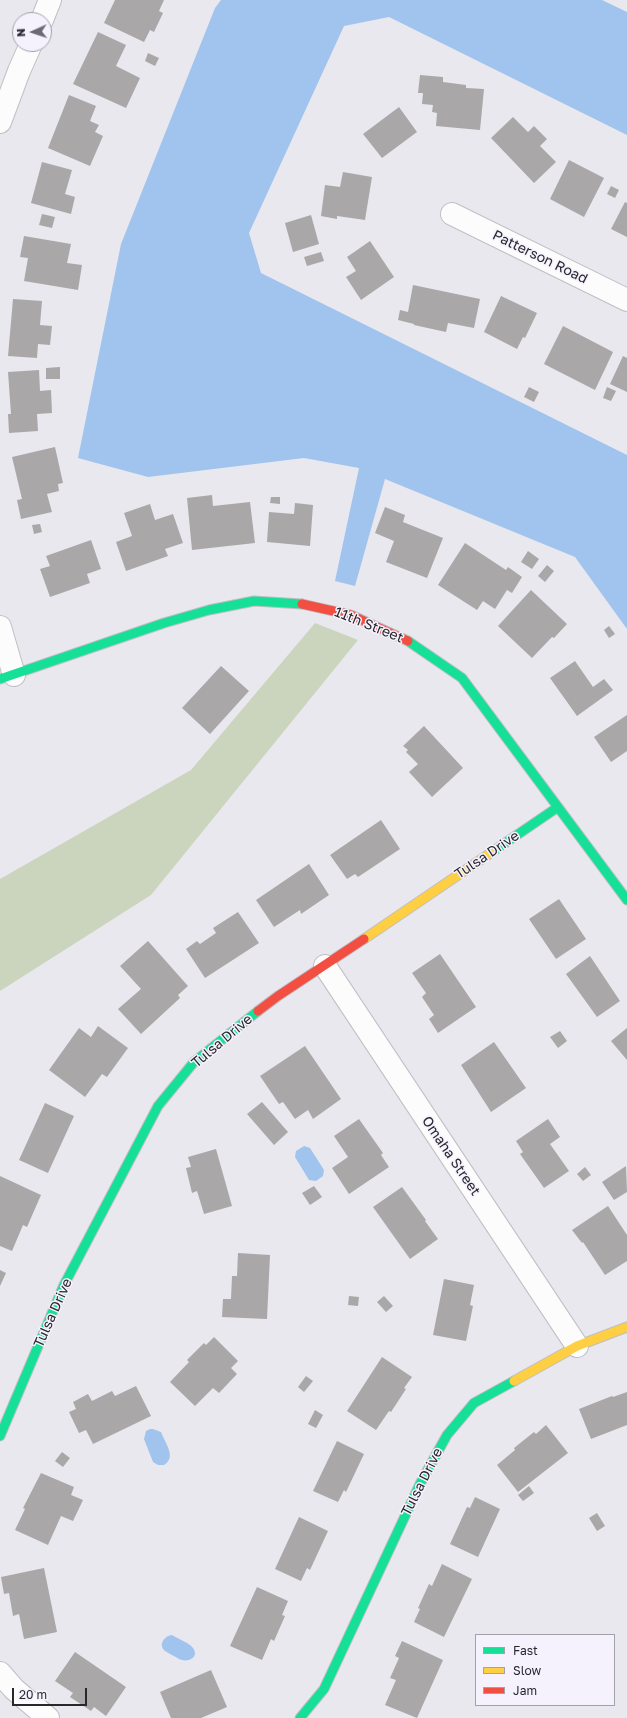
<!DOCTYPE html>
<html>
<head>
<meta charset="utf-8">
<style>
	body { margin:0 }
	#map { position:relative; width:627px; height:1718px; overflow:hidden; background:#e9e8ee; font-family:"Golos Text",sans-serif }
	canvas { display:block }
	.legend { position:absolute; left:475px; top:1634px; width:140px; height:72px; box-sizing:border-box; background:#f5f2fd; border:1px solid #a3a1aa; margin:0; padding:5px 7px; list-style:none; font-size:12px; color:#29272d }
	.legend li { display:flex; align-items:center; gap:8px; height:20px }
	.legend b { width:20px; border:1px solid #a3a1aa }
	.north { position:absolute; left:12px; top:12px; width:40px; height:40px; box-sizing:border-box; background:#f5f2fd; border:1px solid #a3a1aa; border-radius:50%; rotate:267deg; font-size:11px; font-weight:700; line-height:16px; text-align:center; color:#29272d }
	.north::after { content:''; display:block; margin:auto; width:14px; height:18px; background:#6c6b71; clip-path:polygon(50% 0,100% 100%,50% 72%,0 100%) }
	.scale { position:absolute; left:12px; top:1688px; width:75px; height:18px; box-sizing:border-box; border:2px solid #29272d; border-top:0; padding-left:5px; font-size:12px; line-height:14px; white-space:nowrap; color:#29272d; -webkit-text-stroke:3px #f5f2fd; paint-order:stroke }
</style>
</head>
<body>
<div id="map">
<canvas width="627" height="1718"></canvas>
<ul class="legend">
<li><b style="height:5px;background:#16e098"></b>Fast</li>
<li><b style="height:5px;background:#ffcf43"></b>Slow</li>
<li><b style="height:5px;background:#f24e42"></b>Jam</li>
</ul>
<div class="north">N</div>
<div class="scale">20 m</div>
</div>
<script>
const ctx = document.querySelector('canvas').getContext('2d');
ctx.lineJoin = 'round';
function fillPath(path, color) {
  ctx.fillStyle = color;
  ctx.fill(path, 'evenodd');
}
function stroke(path, color, width, dash) {
  ctx.strokeStyle = color;
  ctx.lineWidth = width;
  ctx.lineCap = dash ? 'butt' : 'round';
  ctx.setLineDash(dash || []);
  ctx.stroke(path);
}
function drawText(font, color, halo, rows, align = 'center') {
  ctx.font = font + ' "Golos Text",sans-serif';
  ctx.lineWidth = 3;
  ctx.setLineDash([]);
  ctx.textBaseline = 'middle';
  ctx.strokeStyle = halo;
  ctx.fillStyle = color;
  for (const [text, x, y, turn = 0] of rows) {
    ctx.save();
    ctx.translate(x, y);
    ctx.rotate((+turn || 0) * Math.PI / 180);
    ctx.textAlign = isNaN(turn) ? turn : align;
    if (halo) ctx.strokeText(text, 0, 0);
    ctx.fillText(text, 0, 0);
    ctx.restore();
  }
}
fillPath(new Path2D(`
	M315,623l43,17 -207,255 -151,96v-112l191,-109z`), '#cbd5be');
fillPath(new Path2D(`
	M221,0h381l25,12v123l-238,-118 -45,9 -95,207 12,40 366,182v174l-52,-72 -190,-78 -30,107 -20,-5 24,-113 -55,-10 -156,19 -70,-19 43,-214 94,-236z
	M304,1146l6,2 14,22 -1,6 -7,5 -7,-1 -14,-23 1,-6z
	M150,1429h3l8,3c4,11 16,25 3,33h-6l-5,-3 -9,-23 2,-8z
	M172,1635c6,4 18,8 21,13 7,10 -6,15 -14,11 -4,-3 -10,-5 -14,-8 -7,-6 -1,-15 7,-16z`), '#a0c4ed');
fillPath(new Path2D(`
	M115,0h49l-5,11 4,2 -9,19 -4,-2 -6,12 -40,-19z
	M98,32l28,13 -10,21 24,12 -14,30 -53,-24z
	M148,53l11,5 -4,8 -10,-5z
	M420,75l23,2v5l23,3v3l18,1 -4,41 -44,-4 1,-13 -5,-1 1,-7 -11,-1 1,-11h-5z
	M69,95l27,11 -6,15 9,4 -4,7 8,4 -13,30 -42,-18z
	M399,107l18,25 -35,26 -19,-24z
	M513,117l15,15 6,-6 13,13 -7,7 16,16 -22,21 -43,-45z
	M569,160l35,18 -20,39 -34,-18z
	M42,162l30,8 -7,24 10,3 -4,17 -40,-11z
	M343,172l29,5 -7,43 -28,-4v3l-16,-3 4,-31 15,2z
	M611,186l8,4 -4,8 -8,-4z
	M625,202l2,1v34l-16,-8z
	M42,214l13,3 -3,11 -13,-3z
	M311,215l8,29 -26,8 -8,-29z
	M24,236l47,8 -4,19 15,2 -4,25 -54,-9 4,-23 -8,-1z
	M370,241l24,36 -33,23 -15,-23 10,-6 -9,-14z
	M321,252l3,9 -17,5 -3,-9z
	M413,285l67,14 -6,29 -26,-5 -2,9 -32,-7v-1l-16,-4 2,-10 8,2z
	M501,296l36,17 -12,25 -2,-1 -6,12 -33,-17z
	M13,299l29,2 -2,24 12,1 -2,19 -12,-1 -1,14 -29,-2z
	M563,326l50,26 -18,38 -51,-26z
	M623,356l4,2v34l-17,-8z
	M60,367v12h-14v-11z
	M39,370l1,21 11,-1 1,23 -15,1 1,17 -29,2 -1,-19h3l-3,-42z
	M529,387l10,5 -5,10 -10,-5z
	M607,387l9,4 -5,10 -8,-3z
	M55,447l8,36 -5,1 1,7 -12,3 5,18 -31,7 -4,-19 5,-1 -10,-42z
	M212,495l1,11 37,-4 5,41 -63,7 -5,-52z
	M271,497h9v7l-10,-1z
	M295,503l18,2 -3,41 -43,-4 2,-30 25,2z
	M150,504l5,16 18,-6 10,29 -18,6 3,7 -42,15 -10,-29 16,-6 -8,-23z
	M385,507l20,8 -2,7 40,16 -16,40 -41,-16 8,-21 -19,-8z
	M40,524l2,8 -8,2 -2,-9z
	M91,540l10,29 -14,5 3,9 -40,14 -10,-28 10,-3 -4,-10z
	M465,543l41,27 2,-3 14,10 -10,16 -5,-3 -12,19 -12,-8 -6,9 -39,-25z
	M528,551l11,8 -7,10 -11,-7z
	M547,565l7,6 -9,11 -7,-6z
	M531,590l36,34 -13,14 -2,-1 -20,21 -34,-32z
	M609,626l6,8 -6,4 -5,-8z
	M575,661l18,26 11,-8 9,11 -36,26 -27,-38z
	M221,666l28,25 -39,43 -28,-26z
	M627,715v36l-16,11 -17,-25z
	M424,726l39,42 -31,29 -23,-25 9,-8 -12,-12 2,-2 -5,-4z
	M381,820l19,29 -42,28 -3,-3 -8,5 -17,-24z
	M309,864l20,31 -28,19 -1,-4 -26,17 -18,-27z
	M559,899l27,40 -30,20 -27,-40z
	M238,912l21,31 -54,35 -19,-29 11,-8 3,3 16,-11 -3,-5z
	M148,941l40,45 -10,9 2,3 -39,36 -23,-25 23,-20 -21,-23z
	M440,954l36,53 -38,26 -9,-14 5,-4 -12,-18 4,-4 -14,-20z
	M590,956l30,45 -23,16 -31,-43z
	M98,1026l30,22 -21,29 -5,-3 -17,23 -36,-27 30,-42 12,9z
	M627,1028v32l-16,-19z
	M560,1031l7,10 -9,7 -8,-11z
	M494,1042l32,46 -35,24 -30,-47z
	M305,1046l36,53 -28,20 -5,-9 -13,9 -12,-17 -4,2 -19,-28z
	M262,1102l26,30 -14,13 -27,-31z
	M45,1103l29,13 -26,57 -29,-13z
	M359,1119l24,34 -2,2 8,12 -40,27 -17,-26 16,-11 -14,-21z
	M548,1119l12,18 -10,7 19,27 -25,17 -24,-34 3,-2 -7,-11z
	M216,1149l16,57 -28,8 -7,-23 -5,2 -6,-25 5,-1 -3,-10z
	M626,1166l1,26 -13,8 -12,-18z
	M585,1167l6,8 -8,6 -6,-7z
	M0,1176l41,19 -14,32 -4,-2 -11,26 -12,-5z
	M314,1186l8,11 -12,8 -8,-12z
	M402,1187l24,33 -1,1 13,18 -28,20 -37,-52z
	M608,1206l19,29v26l-22,14 -22,-33 -1,1 -10,-13z
	M238,1253l32,2 -3,64 -45,-2 1,-18h8l1,-23h5z
	M0,1270l6,3 -6,13z
	M444,1279l30,6 -4,20 3,1 -7,35 -33,-6z
	M349,1296l10,1 -1,9 -10,-1z
	M384,1296l9,10 -7,6 -9,-10z
	M214,1337l24,24 -7,7 6,6 -18,19 -6,-5 -18,18 -25,-24 19,-20 -2,-2 17,-17 2,2z
	M382,1357l30,20 -8,11 2,1 -15,23 -2,-1 -13,19 -29,-19z
	M306,1376l7,5 -9,11 -6,-5z
	M136,1386l15,30 -58,28 -7,-14 -7,3 -10,-21 7,-3 -3,-7 15,-8 4,7 20,-10 3,5z
	M627,1392v33l-36,14 -12,-30 33,-13 1,1z
	M315,1410l8,5 -7,13 -8,-4z
	M546,1425l22,28 -50,39 -21,-27 18,-15 -1,-2 20,-16 2,2z
	M337,1441l27,13 -18,38 -2,-2 -6,12 -25,-11z
	M62,1452l8,6 -7,9 -8,-6z
	M41,1473l33,14 -3,8 12,5 -10,21 -12,-5 -13,29 -33,-15 10,-21 -2,-1z
	M529,1486l5,7 -11,8 -5,-6z
	M475,1497l25,12 -22,48 -28,-13 17,-37 3,1z
	M597,1513l8,13 -8,5 -8,-13z
	M299,1517l29,14 -18,39 -3,-2 -6,13 -26,-12z
	M442,1564l30,15 -28,58 -30,-15 6,-13 -2,-1 11,-24 3,2z
	M44,1568l13,64 -33,7 -5,-25 -6,2 -4,-23 -5,1 -3,-17z
	M257,1587l31,14 -6,14 3,1 -11,25 -3,-2 -9,21 -32,-14z
	M402,1641l41,19 -26,58 -32,-13 11,-25 -6,-2 9,-20 -4,-2z
	M75,1652l51,35 -20,29 -12,-9 -3,4 -21,-14 3,-4 -18,-12z
	M211,1670l16,37 -26,11h-30l-11,-26z`), '#aaa7a8');
const street = new Path2D(`
	M42,20l8,-20
	M0,122l19,-51 12,-27
	M452,214l175,86
	M0,627l14,48
	M325,966l252,380
	M0,1673l14,16 34,29`);
const fast = new Path2D(`
	M408,641l54,37 165,222
	M0,679l164,-56 45,-13 45,-9 48,3
	M492,852l66,-45
	M0,1436l64,-151 94,-179 36,-44 64,-51
	M300,1718l24,-29 96,-205 27,-49 27,-32 40,-22`);
const slow = new Path2D(`
	M364,939l128,-87
	M514,1381l63,-35 50,-19`);
const jam = new Path2D(`
	M302,604l49,11 57,26
	M258,1011l20,-15 86,-57`);
stroke(street, '#c0bfc4', 24);
stroke(fast, '#c0bfc4', 11);
stroke(slow, '#c0bfc4', 11);
stroke(jam, '#c0bfc4', 11);
stroke(street, '#fcfcfc', 22);
stroke(fast, '#16e098', 9);
stroke(slow, '#ffcf43', 9);
stroke(jam, '#f24e42', 9);
drawText('14px', '#29272d', '#f5f2fd', [
	["Patterson Road",540,257,26],
	["11th Street",369,625,22],
	["Tulsa Drive",487,855,-34],
	["Tulsa Drive",222,1041,-40],
	["Omaha Street",451,1156,56],
	["Tulsa Drive",53,1313,-66],
	["Tulsa Drive",422,1482,-63]
]);
</script>
</body>
</html>
